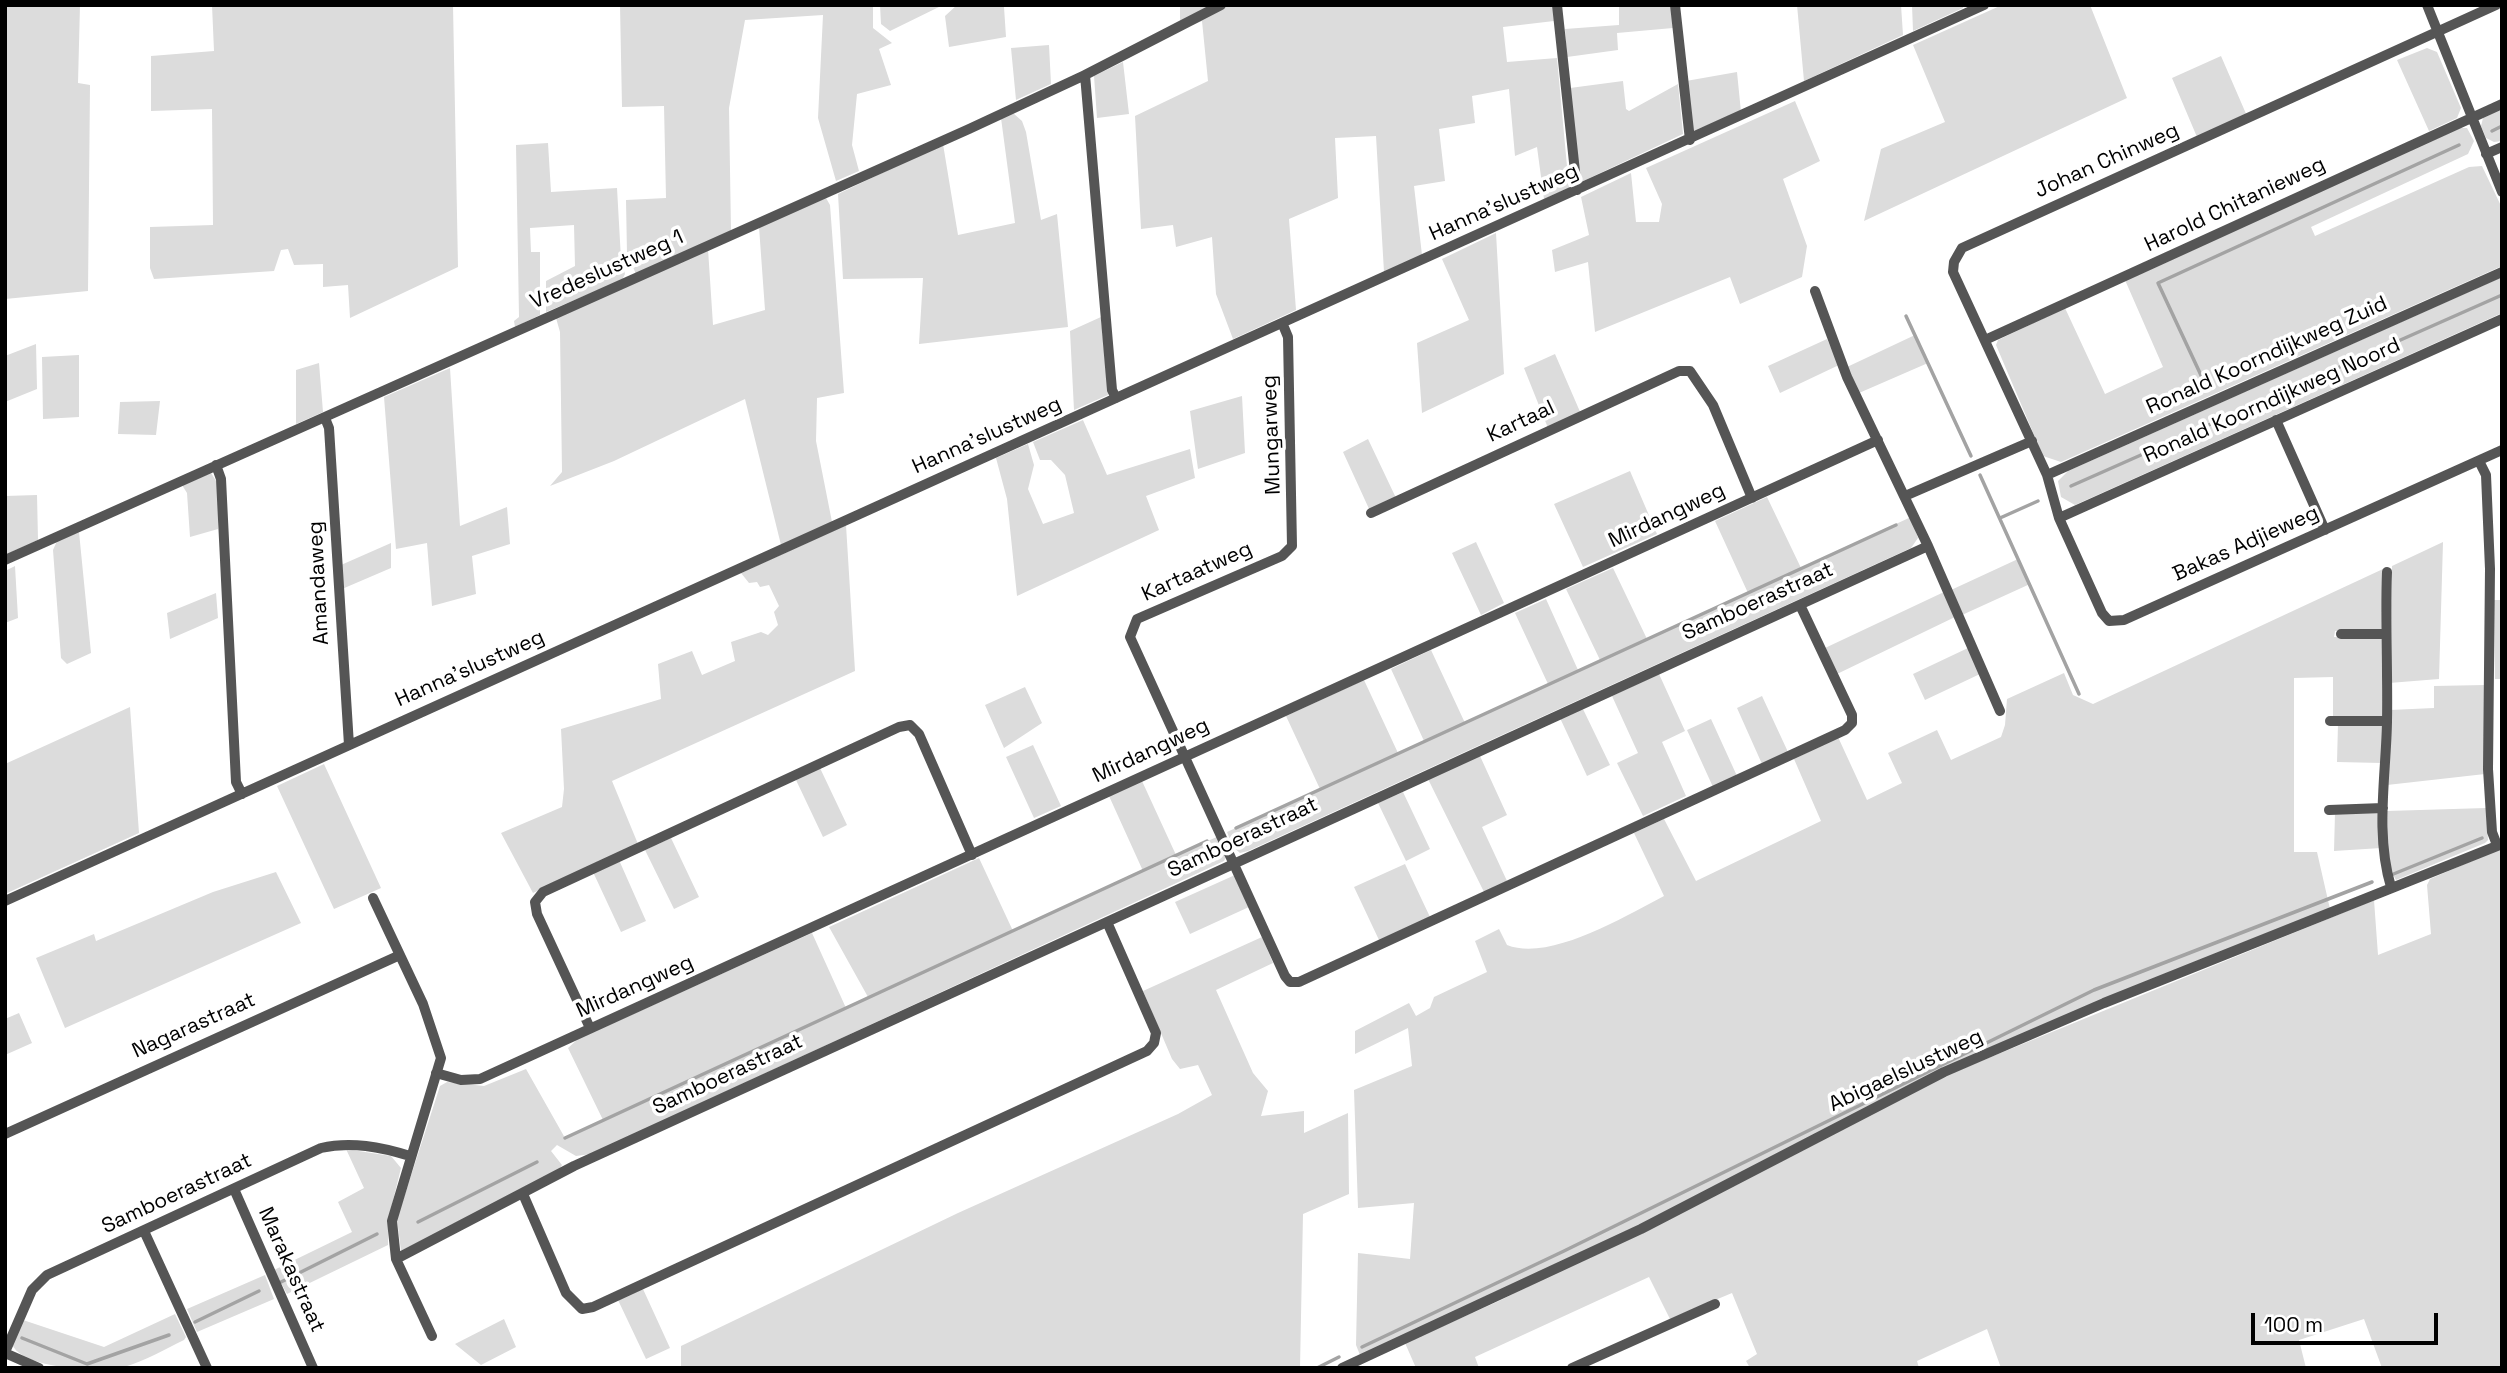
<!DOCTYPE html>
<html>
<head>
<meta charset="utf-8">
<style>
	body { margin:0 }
	#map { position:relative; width:2507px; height:1373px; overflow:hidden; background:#fff; font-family:"Space Grotesk",sans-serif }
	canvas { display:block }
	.frame { position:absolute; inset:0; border:7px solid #000; pointer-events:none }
	.scale { position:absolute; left:2251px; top:1313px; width:187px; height:32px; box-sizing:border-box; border:4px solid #000; border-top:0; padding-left:9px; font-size:21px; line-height:24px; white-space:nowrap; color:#000; -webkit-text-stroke:5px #fff; paint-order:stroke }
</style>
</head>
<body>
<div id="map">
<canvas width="2507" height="1373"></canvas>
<div class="frame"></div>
<div class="scale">100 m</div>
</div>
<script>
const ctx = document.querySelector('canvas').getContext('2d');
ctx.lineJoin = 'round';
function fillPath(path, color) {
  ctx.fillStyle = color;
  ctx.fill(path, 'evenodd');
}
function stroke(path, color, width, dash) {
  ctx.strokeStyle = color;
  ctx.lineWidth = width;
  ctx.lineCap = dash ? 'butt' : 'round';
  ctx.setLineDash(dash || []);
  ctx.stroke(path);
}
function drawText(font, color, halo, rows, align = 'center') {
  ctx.font = font + ' "Space Grotesk",sans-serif';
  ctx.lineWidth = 7;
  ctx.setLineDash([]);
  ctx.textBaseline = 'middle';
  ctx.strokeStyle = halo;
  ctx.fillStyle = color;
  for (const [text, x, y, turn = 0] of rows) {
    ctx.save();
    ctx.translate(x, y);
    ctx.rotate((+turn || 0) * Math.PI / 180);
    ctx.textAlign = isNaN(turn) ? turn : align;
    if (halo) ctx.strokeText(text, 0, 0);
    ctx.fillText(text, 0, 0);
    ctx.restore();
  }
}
fillPath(new Path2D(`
	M5,5h75l-2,78 12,2 -2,206 -83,8z
	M212,5h241l5,262 -108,51 -2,-33 -25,2v-23l-29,1 -6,-16 -7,1 -7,21 -120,8 -4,-11v-41l63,-2 -1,-116 -61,2v-55l63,-5z
	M620,5h253v23l19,15 -13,6 12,36 -34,9 -5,51 7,26 -23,10 -18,-63 5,-103 -78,5 -16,88 2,124 -95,42 -9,-20 -1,-54 40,-2 -2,-92 -42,1z
	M880,5h63l-53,26 -9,-7z
	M957,5l47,2 2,30 -57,10 -4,-31z
	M1180,5h373l1,16 -51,6 4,35 50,-4 12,130 -25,11 -7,-52 -22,9 -6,-67 -37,7 3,27 -36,6 6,52 -31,5 8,69 -38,17 -8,-136 -41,2 3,60 -49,21 7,91 -63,29 -17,-45 -4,-57 -36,10 -3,-22 -32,4 -6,-113 73,-35 -6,-60 -22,9z
	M1671,5l2,23 -56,5 1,17 -51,7 -2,-28 54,-4v-18z
	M1797,5h104l2,30 -99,46z
	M1912,5h51v3l-50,23z
	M2002,5h88l37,93 -263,123 17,-72 64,-27 -32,-77z
	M1049,45l2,39 -35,16 -5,-52z
	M2427,48l10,4 24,56 -4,10 -28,13 -32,-71z
	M2221,56l26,60 -50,21 -25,-59z
	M1123,62l6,52 -32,4 -3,-42z
	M1737,72l4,40 -48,19 -7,-50z
	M1623,81l3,28 3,2 49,-27 5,50 -104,49 -9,-95z
	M1795,101l25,60 -37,18 24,67 -5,31 -62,27 -10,-27 -135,55 -7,-70 -33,10 -3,-22 37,-15 -8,-38 50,-24 5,49h23l3,-18 -16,-36z
	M2502,108v33l-8,1 -8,-4 -5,-12 2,-8z
	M1013,113l9,8 4,11 15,88 16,-6 11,113 -149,17 4,-66 -80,1 -5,-85 105,-50 15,91 57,-12 -14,-105z
	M2459,128h8l7,13 -6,13 -157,73 4,9 154,-69 13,-1 20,42v58l-441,196 -18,-6 -47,-111 2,-5 67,-32 40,86 58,-27 -38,-87z
	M548,143l3,49 66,-4 4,71 4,15 -3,6 -76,32v-31l29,-15 -1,-41 -44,3 1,24h9v63l-25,12 -1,-6 5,-4 -3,-172z
	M826,198l4,7 14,188 -27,5 -1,43 16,81 -51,23 -36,-146 -131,62 -64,25 12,-14 -2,-140 -4,-14 152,-69 5,76 52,-15 -6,-83z
	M1496,233l8,141 -82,39 -5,-70 52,-23 -27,-61z
	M2502,277v36l-427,192 -14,-8 -3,-16 10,-10z
	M1101,317l7,78 -34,15 -4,-79z
	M1915,335l13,28 -69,30 -12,-26z
	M1827,339l12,26 -59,28 -12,-27z
	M36,344l1,45 -32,13v-46z
	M1555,354l26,60 -33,14 -24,-60z
	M79,355v62l-36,2 -1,-62z
	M319,363l4,49 -27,12v-54z
	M450,368l10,158 47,-19 3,37 -38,12 4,38 -44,12 -5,-63 -31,6 -12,-152z
	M1242,396l3,57 -47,16 -8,-58z
	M160,401l-4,34 -38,-1 2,-32z
	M1083,420l24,55 83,-26 5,29 -49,18 13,34 -142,66 -10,-97 -11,-41 32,-14 6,21 -6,24 15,35 31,-11 -9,-38 -14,-15h-11l-7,-18z
	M1368,439l28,59 -26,13 -27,-59z
	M1630,471l27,63 -74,33 -29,-63z
	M211,473l7,11v45l-28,8 -3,-44 -5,-8z
	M37,495l1,45 -33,15v-59z
	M1767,497l34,71 110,-51 7,21 -7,10 -663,303 -8,2 -7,-6 -6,-15 93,-43 -34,-73 78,-36 34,73 26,-12 -33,-72 40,-19 34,73 83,-39 -33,-71 31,-14 32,71 22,-10 -34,-71 47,-21 34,71 101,-46 -33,-72z
	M846,525l9,146 -243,110 26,63 -105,49 -32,-60 61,-26 2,-18 -3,-60 100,-30 -3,-35 34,-13 10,24 33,-14 -4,-19 30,-10 7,3 10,-10 -4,-13 5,-6 -10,-21 -9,2 -3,-5 -8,1 -8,-10z
	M79,532l12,121 -24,11 -6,-6 -8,-108 4,-9z
	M1476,542l28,61 -23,12 -29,-62z
	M2443,542l-4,137 -50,4 3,-117z
	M391,543v25l-49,21 -1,-24z
	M2018,559l12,25 -68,31 -11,-25z
	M15,566l3,52 -13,5v-52z
	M2383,569l-2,61 -46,1 -1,6 47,1 2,79h-50v-40l-39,1v174h23l13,57 -386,159 -305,158 -279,129 -4,-10 2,-92 52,6 4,-56 -56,5 -4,-118 58,-24 -4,-38 -53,26v-23l54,-28 7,13 14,-8 4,-11 53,-25 -12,-31 24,-12 8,16c43,17 118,-29 157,-49l-30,-63 30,-14 32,62 125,-60 -27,-62 44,-22 29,63 35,-17 -14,-30 49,-23 14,30 50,-23 4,-12 2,-26 57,-26 9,22 20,9z
	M1944,592l11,25 -118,57 -12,-26z
	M216,593l2,25 -48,21 -3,-26z
	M2494,600h8v79h-7z
	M1968,648l12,26 -55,26 -12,-26z
	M1659,674l26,57 -23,11 24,54 -43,20 -26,-53 21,-10 -26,-57z
	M2485,685v89l-98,11 3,-75 44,-2v-22z
	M1025,687l17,36 -38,25 -19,-43z
	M1762,696l26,56 -26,12 -25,-56z
	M130,707l9,126 -134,61v-130z
	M1582,707l28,58 -23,11 -27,-58z
	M1711,719l26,57 -24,11 -26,-57z
	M2338,724h46l-2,39 -45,-1z
	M1033,745l28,61 -27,12 -28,-61z
	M1480,756l27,59 -25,12 25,54 -23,11 -56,-113z
	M324,764l57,124 -47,21 -57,-123z
	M820,768l27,57 -24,12 -27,-57z
	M1142,781l34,74 43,-19 7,21 -2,4 -633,293 -15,2 -19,-11 -6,6 11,14 -4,6 -157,80 -4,-32 43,-133 7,-4 37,4 42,-17 39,69 38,-18 -35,-72 10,-9 234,-106 34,75 22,-11 -39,-70 150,-69 34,73 130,-60 -34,-75z
	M1403,792l27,57 -24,12 -28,-58z
	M2486,808l2,32 -3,3 -89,37c-11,-18 -8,-47 -9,-69z
	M2335,813h44l2,35 -47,3z
	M671,838l28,59 -25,12 -29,-59z
	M2502,848v520h-120l-18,-49 -65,21 7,28h-305l-14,-39 -70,32 2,7h-169l-4,-7 11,-7 -25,-61 -62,26 -21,-42 -174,80 4,11h-63l-11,-25 94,-42 448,-226 427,-175 4,55 53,-21 -4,-49 3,-6z
	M619,860l27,61 -25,11 -28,-60z
	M1405,864l25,53 -51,23 -25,-53z
	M276,872l25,51 -236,105 -29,-70 58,-24 2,7 117,-49z
	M1235,875l14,32 -59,27 -15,-32z
	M1262,937l11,26 -57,27 37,83 15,18 -7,25 43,-5v22l44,-20 1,81 -46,20 -3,154h-619v-22l277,-133 220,-99 34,-19 -14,-30 -18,4 -8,-10 -29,-68z
	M19,1013l13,30 -27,12v-36z
	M346,1149l45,7 10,12 -13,53v24l-101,49 -13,-24 78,-38 -14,-30 26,-14z
	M265,1275l9,24 -77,33 -10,-23z
	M643,1289l27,59 -24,11 -28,-59z
	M175,1314l11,23 -2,3c-19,9 -39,21 -60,27 -22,6 -103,2 -112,-23l11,-24 81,27z
	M504,1319l12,28 -35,18 -26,-21z`), '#dcdcdc');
stroke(new Path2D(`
	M2492,131l10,-5
	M1906,316l65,140
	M2206,386l-48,-103 301,-138
	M1980,475l99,219
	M2071,486l431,-191
	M2000,518l38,-17
	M1236,828l660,-303
	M2391,875l91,-37
	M565,1138l642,-297
	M418,1222l119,-60
	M281,1282l96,-48
	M195,1322l64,-31
	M22,1338l65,26 82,-29
	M1362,1347l202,-96 530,-261 278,-108
	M1317,1368l22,-11`), '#a3a3a3', 3.5);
stroke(new Path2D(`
	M1557,5l20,185
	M1675,5l15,135
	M2427,5l75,187
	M2496,5l-534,243 -8,14 -1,10 94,203 12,43 43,95 7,8 15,-1 378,-170
	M1085,75l27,315 4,8
	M2486,154l16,-7
	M1815,291l32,86 81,169 72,165
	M1283,325l5,12 4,209 -10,10 -145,63 -7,18 155,339 5,6h9l546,-252 7,-7v-8l-52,-110
	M1985,340l517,-236
	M325,418l4,10 20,317
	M2276,420l49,110
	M2479,461l7,14 4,94 -2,200 4,63 5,13
	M216,465l5,14 15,303 6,12
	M2047,475l455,-203
	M1905,496l127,-55
	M1371,513l308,-142h11l23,34 39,93
	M2059,518l443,-199
	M5,560l964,-431 116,-54 136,-70
	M2387,572c-2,50 1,100 0,150 -1,54 -12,112 4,165
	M2341,634h44
	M2330,721h57
	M2329,810l54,-2
	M373,898l50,106 18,54 -49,163 4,38 36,77
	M5,901l1979,-896
	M590,1028l-53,-114 -2,-12 8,-10 356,-165 11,-2 9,9 53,121
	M436,1073l25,7 19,-1 1398,-639
	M5,1134l395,-179
	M234,1189l79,179
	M523,1194l43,99 16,16 11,-2 554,-256 7,-8 2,-10 -49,-111
	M144,1231l63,137
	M396,1259l178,-93 1354,-620
	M5,1352l27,-62 15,-15 274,-127c30,-7 60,-1 89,8
	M5,1353l34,15
	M1342,1368l299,-139 303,-157 160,-69 398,-159
	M1572,1368l143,-64`), '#555', 10);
drawText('21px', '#000', '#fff', [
	["Johan Chinweg",2107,161,-24],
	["Hanna'slustweg",1504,203,-24],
	["Harold Chitanieweg",2235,205,-25],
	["Vredeslustweg 1",607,270,-24],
	["Ronald Koorndijkweg Zuid",2267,356,-24],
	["Ronald Koorndijkweg Noord",2272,401,-24],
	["Kartaal",1521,422,-25],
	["Mungarweg",1272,435,-92],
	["Hanna'slustweg",987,436,-24],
	["Mirdangweg",1667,516,-25],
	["Bakas Adjieweg",2246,544,-24],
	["Kartaatweg",1197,572,-24],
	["Amandaweg",319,583,-93],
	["Samboerastraat",1758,602,-24],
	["Hanna'slustweg",470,669,-24],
	["Mirdangweg",1151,751,-25],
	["Samboerastraat",1243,838,-25],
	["Mirdangweg",635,987,-24],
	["Nagarastraat",194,1026,-24],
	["Abigaelslustweg",1906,1071,-25],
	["Samboerastraat",728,1075,-25],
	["Samboerastraat",177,1194,-25],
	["Marakastraat",291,1270,66]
]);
</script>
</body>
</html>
